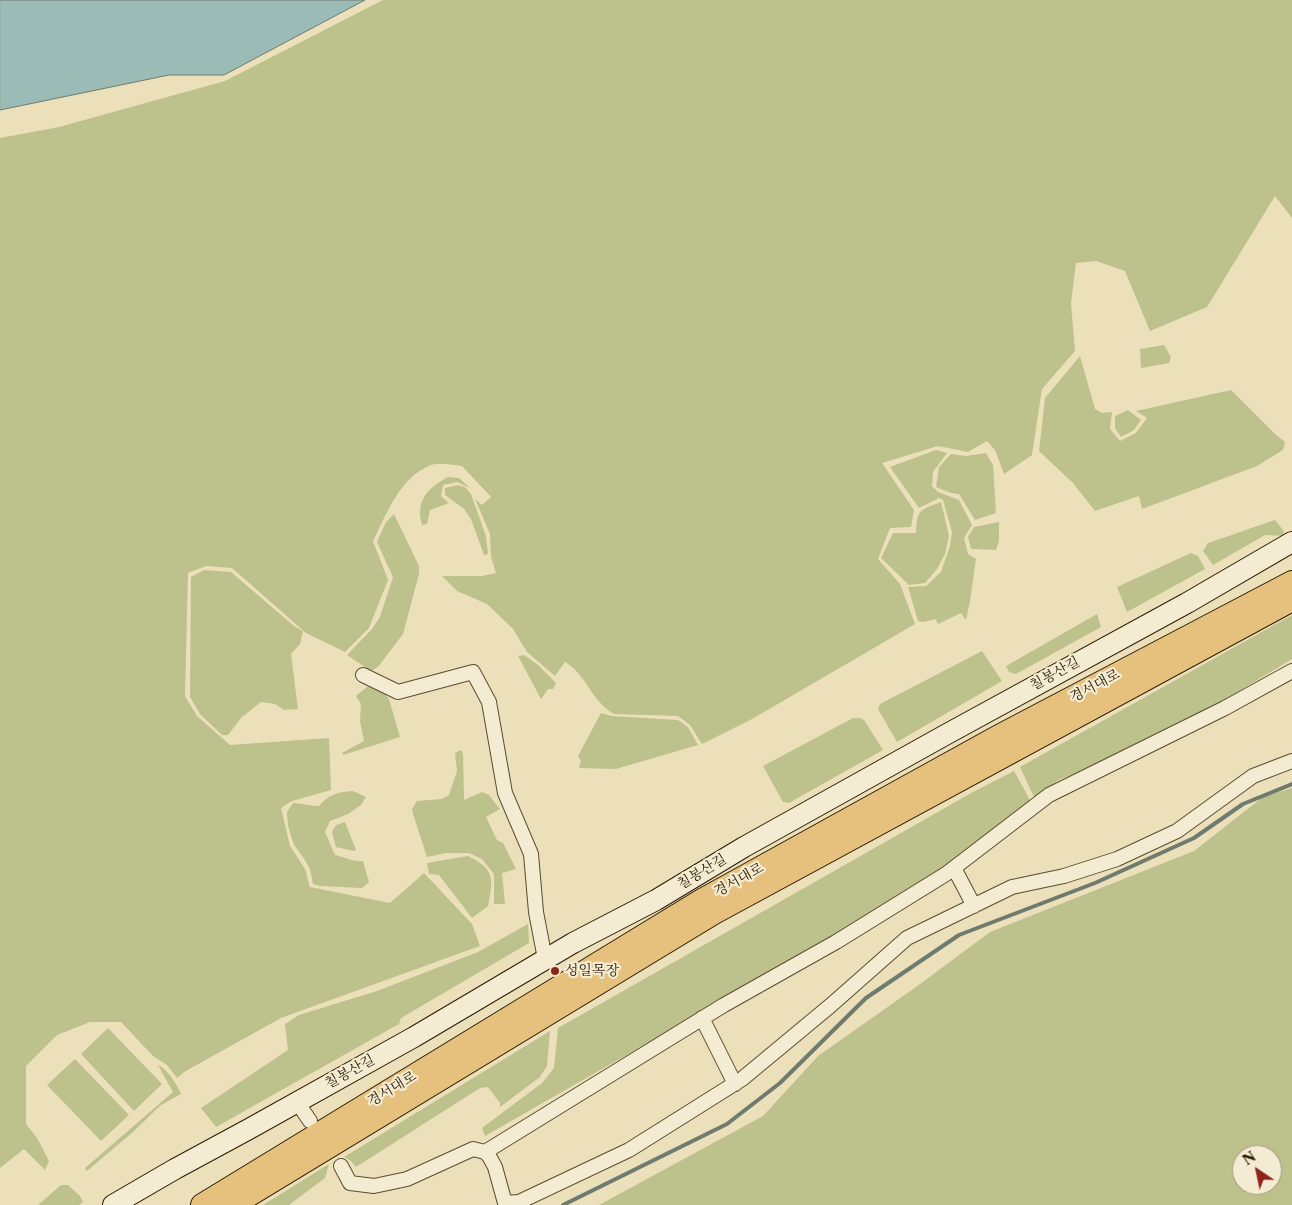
<!DOCTYPE html>
<html>
<head>
<meta charset="utf-8">
<style>
	body { margin:0 }
	#map { position:relative; width:1292px; height:1205px; overflow:hidden; background:#ece0ba; font-family:"Libre Caslon Text",serif }
	canvas { display:block }
	.north { position:absolute; left:1232px; top:1145px; width:50px; height:50px; box-sizing:border-box; background:#f3ebd2; border:1px solid #a3977f; border-radius:50%; rotate:326deg; font-size:14px; font-weight:700; line-height:20px; text-align:center; color:#2b1a02 }
	.north::after { content:''; display:block; margin:auto; width:18px; height:22px; background:#8f2418; clip-path:polygon(50% 0,100% 100%,50% 72%,0 100%) }
</style>
</head>
<body>
<div id="map">
<canvas width="1292" height="1205"></canvas>
<div class="north">N</div>
</div>
<script>
const ctx = document.querySelector('canvas').getContext('2d');
ctx.lineJoin = 'round';
function fillPath(path, color) {
  ctx.fillStyle = color;
  ctx.fill(path, 'evenodd');
}
function stroke(path, color, width, dash) {
  ctx.strokeStyle = color;
  ctx.lineWidth = width;
  ctx.lineCap = dash ? 'butt' : 'round';
  ctx.setLineDash(dash || []);
  ctx.stroke(path);
}
function drawText(font, color, halo, rows, align = 'center') {
  ctx.font = font + ' "Libre Caslon Text","Noto Serif KR",serif';
  ctx.lineWidth = 4.5;
  ctx.setLineDash([]);
  ctx.textBaseline = 'middle';
  ctx.strokeStyle = halo;
  ctx.fillStyle = color;
  for (const [text, x, y, turn = 0] of rows) {
    ctx.save();
    ctx.translate(x, y);
    ctx.rotate((+turn || 0) * Math.PI / 180);
    ctx.textAlign = isNaN(turn) ? turn : align;
    if (halo) ctx.strokeText(text, 0, 0);
    ctx.fillText(text, 0, 0);
    ctx.restore();
  }
}
fillPath(new Path2D(`
	M383,0h909v218l-17,-22 -68,111 -57,24 -25,-60 -29,-10 -20,2 -5,40 4,48 -33,38 -10,66 -28,19 -9,-24 -8,-9 -19,11 -30,-6 -56,17 32,47 -3,17 -21,1 -12,31 22,25 15,40 -163,95 -50,25 -12,-19 -12,-9 -64,-2c-22,-12 -28,-40 -49,-52l-10,14 -28,-24 -14,-23 -26,-25 -30,-13 -15,-15h40l14,-3 -5,-16 -1,-23 -15,-35 7,6 9,-8 -29,-31c-8,-1 -23,-4 -31,-1 -31,12 -44,48 -58,76l15,39 -19,48 -24,24 -39,-19 -74,-65 -26,-2 -18,7 -3,123 12,20 33,29 99,-7 2,52 -39,11 -11,7 9,38 15,23 5,18 80,16 34,-30 48,51 8,22 -199,72 -97,54 -7,6 -10,-13 -14,-9 -32,-34h-31l-33,13 -31,31v58l11,14 12,23 -4,9 -21,-21 -24,19v-1030l59,-11 166,-46z
	M1164,345l7,12 -2,6 -28,5 -1,-19z
	M1080,356l15,53 7,4 10,-1 -2,17 10,12 16,-8 11,-15 -11,-7 95,-21 43,43 11,9 -2,8 -26,16 -115,43 -3,-13 -44,15 -22,-28 -34,-32 6,-53z
	M1128,410l13,10 -7,10 -13,7 -6,-9v-12z
	M936,450l11,3 -14,19 -1,14 6,6 21,8 13,25 -8,13 4,16 8,5 -6,42 -4,19 -5,-7 -23,11 -3,-5 -12,3 -5,-1 -10,-34 18,-1 15,-14 9,-26 2,-14 -9,-32 -4,-2 -20,10 -29,-41z
	M986,453l7,12 3,48 -21,7 -16,-26 -8,-1 -15,-6 3,-20 12,-13 15,2z
	M448,477l11,1 11,10 -13,-6 -14,3 -2,11 8,7 -19,7 -3,14 -5,1c-7,-25 6,-37 26,-48z
	M458,485l7,2 6,7 15,42 2,18 -4,1 -13,-36 -7,-10 -19,-14v-7z
	M941,502l8,34 -4,18 -8,15 -12,14 -16,2 -28,-27 12,-25h23c1,-24 4,-23 25,-31z
	M394,514l25,52v8l-16,60 -25,33 -7,4 -24,-16 25,-26 8,-12 13,-40 -16,-35 9,-20z
	M1275,520l8,10 2,6 -20,-1 -52,30 -10,-14 5,-8z
	M999,522v19l-3,9 -25,-1 -3,-12 6,-10z
	M1191,553l7,3 7,13 -78,43 -10,-25z
	M204,570l27,2 63,54 9,5 -3,13 -9,10 7,55 -14,1 -9,-6 -14,-2 -19,15 -14,18h-6l-22,-21 -10,-17 1,-120z
	M1097,614l4,13 -85,47 -7,-2 -3,-6z
	M1292,615v44l-124,75 -109,46 -25,17 -14,-30z
	M982,651l20,30 -105,61 -19,-33 2,-5z
	M524,655l13,9 19,19 -3,6h-5l-7,10 -23,-43z
	M368,686l14,5 7,8 11,38 -57,18 -1,-2 22,-12 -4,-20 1,-17 -5,-8z
	M601,713l11,3 66,4 10,7 10,18 -82,24 -37,-1 2,-7 -3,-5z
	M853,718h7l4,2 19,30 -94,53 -6,-1 -20,-36z
	M461,750l2,4 1,46 18,-8 7,3 11,14 -14,8 11,23 6,3 13,26 -14,4 3,31h-11v-30l-12,-15 -13,-6h-23l-19,4 -14,-43 -1,-5 5,-8 25,-2 7,-4 8,-24 -2,-18z
	M1014,771l16,29 -113,87 -58,35 -374,214 -3,-8 60,-45 12,-15 4,-40 415,-236z
	M1292,788v417h-693l164,-89 55,-60 98,-69 74,-55 204,-81 69,-54zM1242,1155h30v30h-30z
	M353,791l13,6 -5,8 -13,9 -18,7 -5,11 10,23c10,2 19,7 28,6l6,21 -7,6 -42,-2 -7,-2 -3,-15 -7,-12 -9,-12 -6,-19 -1,-14 6,-9c10,0 14,3 26,3 10,-12 19,-14 34,-15z
	M345,822l11,28 -2,1 -18,-4 -4,-15 4,-7z
	M468,856c28,14 25,23 20,50l-16,12 -33,-43 -10,-1 -2,-11z
	M528,924l1,19 -128,75 -2,6 -183,103 -15,-19 87,-58 -3,-26 14,-9 78,-24 101,-39z
	M108,1028l54,56 -28,27 -53,-57z
	M550,1031l-3,35 -7,11 -40,30v-4l-12,-16 -8,1 -124,79 -5,-6 -7,-4z
	M75,1059l54,56 -28,26 -54,-56z
	M158,1065c10,5 19,19 23,29l-20,11 -27,26 -47,40 -2,-3 88,-76z
	M329,1164l-4,14 -36,27h-26z
	M61,1185h7l12,11 3,6 -4,3h-41z`), '#bdc18c');
const water = new Path2D(`
	M0,0h365l-141,75h-55l-169,35z`);
fillPath(water, '#9abbb6');
stroke(water, '#6e7b6e', 1);
stroke(new Path2D(`
	M563,1205l164,-81 53,-41 86,-85 93,-63 136,-52 99,-45 49,-34 49,-20`), '#6e7b6e', 4);
const street = new Path2D(`
	M363,675l35,17 75,-20 16,30 16,91 26,61 5,58 9,47
	M954,868l20,38
	M702,1018l33,66
	M297,1102l13,19
	M485,1152l239,-147 112,-63 110,-68 103,-79 176,-87 67,-37
	M341,1166l9,17 24,3 33,-7 66,-30 12,3 4,4 6,11 10,36 14,-1 110,-52 113,-71 88,-73 77,-68 105,-51 52,-11 53,-17 60,-28 76,-55 39,-15`);
const secondary = new Path2D(`
	M113,1205l62,-36 74,-40 165,-92 159,-94 83,-43 88,-53 203,-113 240,-131 105,-61`);
const primary = new Path2D(`
	M202,1205l500,-305 297,-164 293,-154
	M233,1205l481,-292 578,-313`);
stroke(street, '#5b4c30', 16);
stroke(secondary, '#2b1a02', 22);
stroke(primary, '#2b1a02', 24);
stroke(street, '#f3ebd2', 14);
stroke(secondary, '#f3ebd2', 20);
stroke(primary, '#e6c07d', 22);
for (const [x, y, r, color] of [
	[555,971,5,"#8f2418"]
]) {
  const dot = new Path2D();
  dot.arc(x, y, r, 0, 2 * Math.PI);
  ctx.fillStyle = color;
  ctx.fill(dot);
  stroke(dot, '#f3ebd2', 2);
}
drawText('14px', '#2b1a02', '#f3ebd2', [
	["칠봉산길",1055,674,-29],
	["경서대로",1095,686,-28],
	["칠봉산길",702,872,-31],
	["경서대로",739,880,-29],
	["칠봉산길",350,1072,-29],
	["경서대로",392,1089,-31]
]);
drawText('14px', '#2b1a02', '#f3ebd2', [
	["성일목장",565,971]
], 'left');
</script>
</body>
</html>
